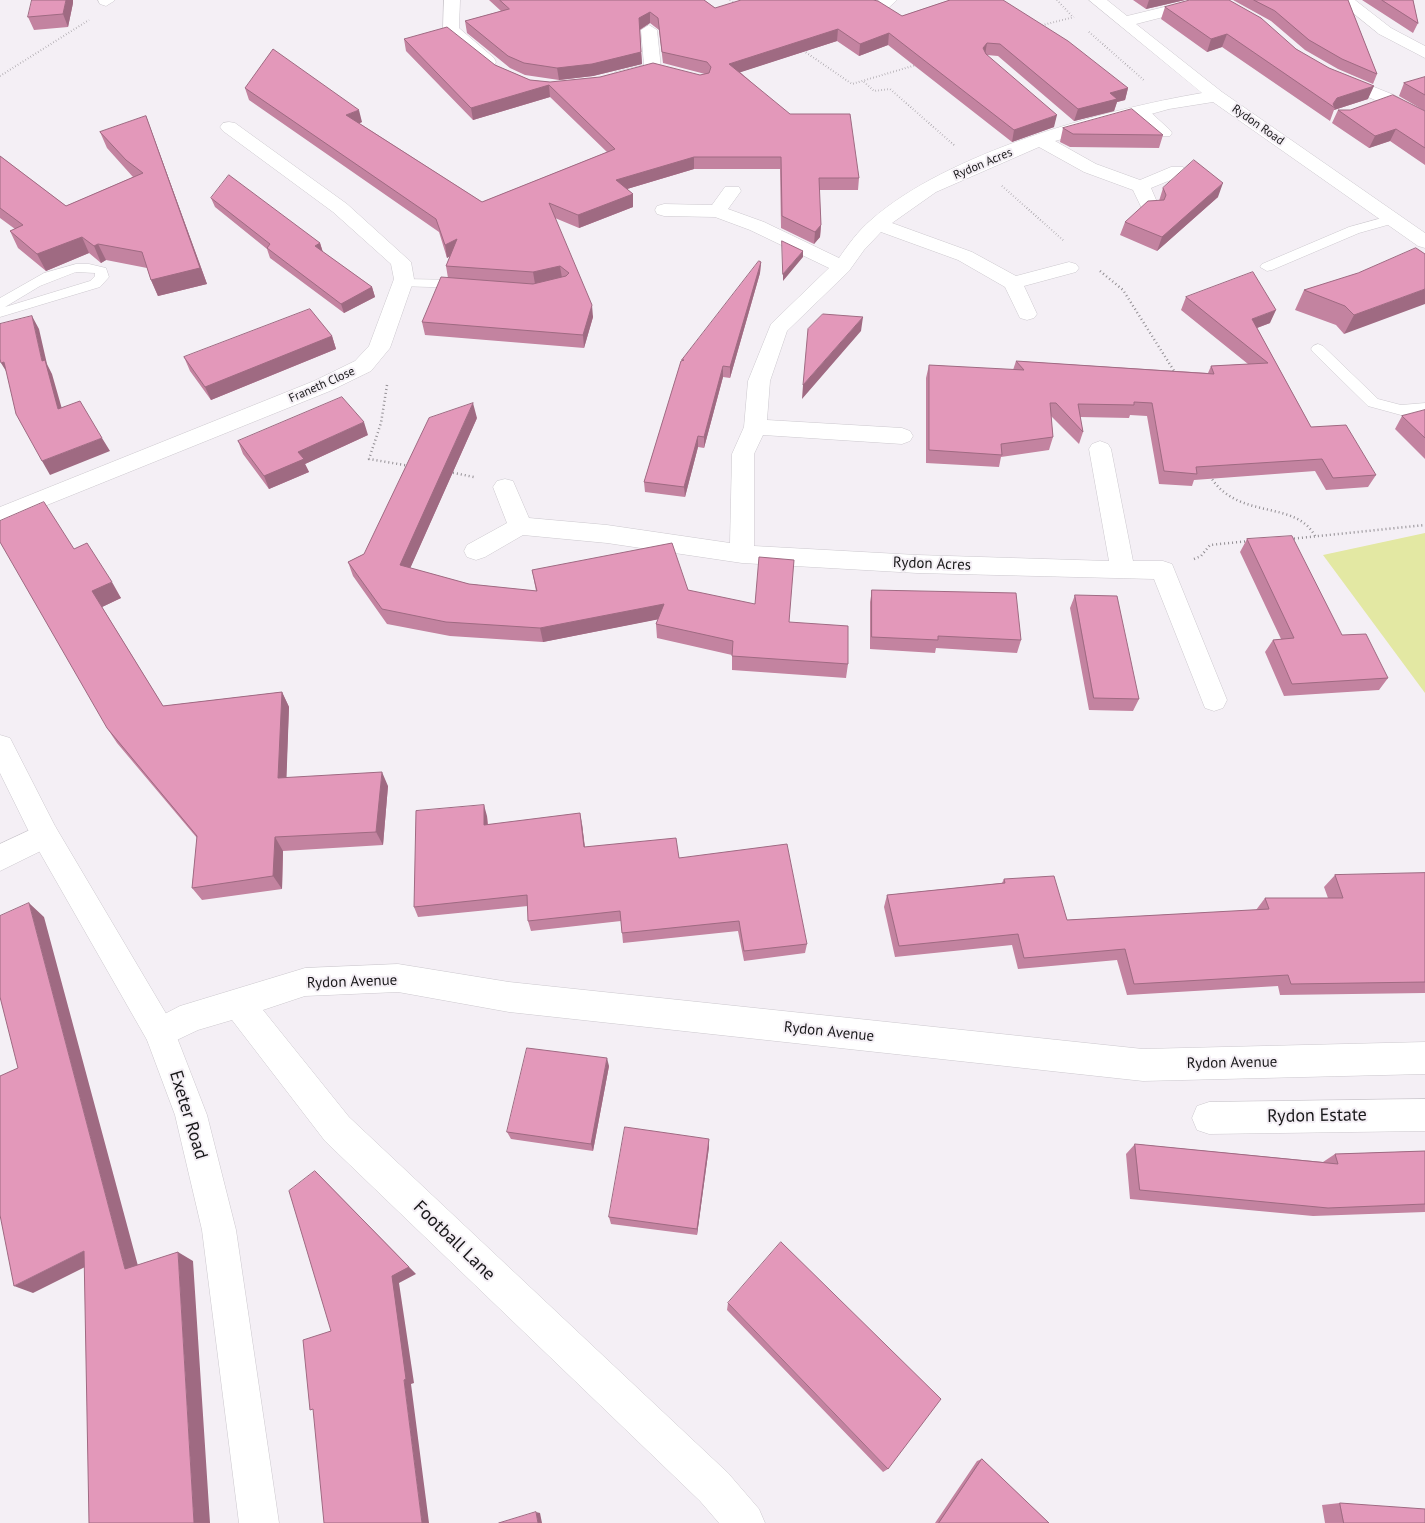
<!DOCTYPE html>
<html>
<head>
<meta charset="utf-8">
<style>
	body { margin:0 }
	canvas { display:block; background:#f4eff5 }
</style>
</head>
<body>
<canvas width="1425" height="1523"></canvas>
<script>
const ctx = document.querySelector('canvas').getContext('2d');
ctx.lineJoin = 'round';
function fillPath(path, color) {
  ctx.fillStyle = color;
  ctx.fill(path, 'evenodd');
}
function stroke(path, color, width, dash) {
  ctx.strokeStyle = color;
  ctx.lineWidth = width;
  ctx.lineCap = dash ? 'butt' : 'round';
  ctx.setLineDash(dash || []);
  ctx.stroke(path);
}
function drawText(font, color, halo, rows, align = 'center') {
  ctx.font = font + ' "PT Sans",sans-serif';
  ctx.lineWidth = 4;
  ctx.setLineDash([]);
  ctx.textBaseline = 'middle';
  ctx.strokeStyle = halo;
  ctx.fillStyle = color;
  for (const [text, x, y, turn = 0] of rows) {
    ctx.save();
    ctx.translate(x, y);
    ctx.rotate((+turn || 0) * Math.PI / 180);
    ctx.textAlign = isNaN(turn) ? turn : align;
    if (halo) ctx.strokeText(text, 0, 0);
    ctx.fillText(text, 0, 0);
    ctx.restore();
  }
}
fillPath(new Path2D(`
	M1425,533v160l-102,-138z`), '#e3e8a3');
const service = new Path2D(`
	M1142,107l4,1 24,22 2,3 -2,3h-8l-24,-22v-6z
	M1393,215l6,4 -1,3 -39,11 -87,37 -5,1 -7,-4 2,-3 87,-37z
	M76,264h13l17,4 3,9 -9,10 -100,30v-9l3,-1 -3,1v-10l44,-25zM76,272l19,1v3l-5,5 -85,26 35,-21z
	M402,279l61,1 7,4 -7,4 -66,-2 -2,-3z
	M1318,344l5,2 55,53 23,6 24,-2v10l-24,2 -33,-9 -55,-54 -2,-3 2,-3z`);
const minor = new Path2D(`
	M98,0h16v1l-8,5 -6,-2z
	M444,0h16l-1,28 35,30 2,4 -2,4h-12l-37,-34 -2,-3z
	M879,0h18l-12,11h-12l-2,-3z
	M1089,0h18l20,16 66,-16h27l-2,3 -82,21 86,68 203,141v15l-7,-2 -205,-144 -44,7 -114,32 41,23 44,16 31,-13h12l3,4 -3,4 -32,13 9,21 -2,4h-14l-11,-23 -49,-18 -45,-25 -103,45 -44,31 80,29 44,24 53,-14 7,2 3,4 -3,4 -52,14 13,28 -3,4 -7,2 -7,-2 -15,-31 -47,-27 -77,-28 -17,18 -15,21 -62,60 -17,50 -3,39 135,8 8,3 3,5 -3,5 -8,3 -139,-9 -9,19v92l163,9 192,6 -20,-112 3,-5 8,-3 8,3 3,5 22,112h30l9,3 55,136 -4,8 -9,3 -9,-3 -51,-129 -237,-6 -175,-10 -135,-20 -84,-8 -38,22 -9,3 -9,-3 -3,-6 3,-6 40,-22 -14,-36 4,-6 8,-2 8,2 16,37 78,7 123,18 2,-89 12,-27 4,-46 23,-57 58,-56 -79,-38 -35,-13 -51,-1 -7,-2 -2,-4 2,-4 7,-2 48,1 13,-18h14l2,4 -13,18 36,13 75,36c9,-13 19,-27 32,-38 76,-67 231,-110 331,-127z
	M1337,0h18l36,28 34,18v12l-46,-24z
	M649,25l8,5 4,38 -2,4 -38,9 -6,-1 -2,-4 2,-4 29,-7 -3,-35z
	M1337,72l57,23 31,18v12l-43,-22 -51,-22 -2,-4 2,-4z
	M229,122l6,1 112,81 64,58 3,17 -24,69 -19,23 -41,20 -330,133v-17l314,-126 41,-20 14,-15 25,-67 -3,-15 -58,-52 -110,-81 -3,-4 3,-4z
	M45,823l10,3 4,9 -4,9 -55,27v-27z
	M398,964l111,18 634,67 282,-7v32l-282,7 -634,-69 -111,-20 -93,4 -42,14 86,107 379,356 31,36 6,14h-46l-19,-22 -375,-360 -93,-121 -34,10 -38,18 -11,-4 -5,-11 5,-11 31,-16 125,-38z
	M1425,1099v32l-216,3 -12,-4 -5,-12 5,-12 12,-4z`);
const secondary = new Path2D(`
	M0,735l10,3 45,88 116,196 36,93 29,115 43,293h-40l-37,-293 -27,-115 -28,-75 -112,-196 -35,-71z`);
stroke(service, '#ccc8ce', 1);
stroke(minor, '#ccc8ce', 1);
stroke(secondary, '#ccc8ce', 1);
stroke(new Path2D(`
	M730,0l7,5
	M1057,0l15,16
	M1039,26l35,-9
	M1089,32l56,49
	M801,49l51,35 64,-19
	M0,76l89,-56
	M864,82l10,9 16,-2 64,56
	M1002,186l61,54`), '#928e93', 2, [0.5, 2.5]);
stroke(new Path2D(`
	M1100,271l23,19 53,84
	M387,385l-6,38 -12,36 41,7
	M449,472l25,5
	M1210,476c28,46 87,22 106,62
	M1290,539l135,-14
	M1194,559l7,-3 9,-11 39,-4`), '#928e93', 2.5, [1, 3]);
fillPath(service, '#fff');
fillPath(minor, '#fff');
fillPath(secondary, '#fff');
fillPath(new Path2D(`
	M489,0h215l11,8 187,8 48,-16 178,88 -3,12 -8,2 -3,9 -40,10 -76,-65 -11,-1 67,72 -42,15 -124,-97 -29,11 -22,-15 -97,31 119,106 -1,12h-39l2,35 -1,12 -6,7 -33,-16 -1,-59h-86l-67,20 6,5v13l-54,21 -24,-10 38,99 -9,31 -159,-13 -3,-13 26,-44 -2,-12 4,-10 -3,2 -8,-26 -190,-132 -4,-12 117,34 -3,1 123,79 125,-50 -57,-55 -77,23 -67,-69 -2,-12 91,26 35,15 20,2 150,-7 5,-1 -42,-11 -4,-33 -9,-7 -10,7 2,34 -49,12 -34,4 -34,-5 -15,-7 -43,-35 -2,-12 36,-10z
	M1133,0h52l-39,9z
	M1233,0h115l29,74 -4,10 -35,-15 -33,-19 -34,-29z
	M1362,0h51l5,23 -5,10z
	M73,3l-5,24 -34,3 -6,-13z
	M1165,7l131,42 72,50 -34,11 -4,11 -108,-74 -15,5 -46,-33z
	M1425,77v34l-26,-15 5,-13z
	M1338,110l87,1v54l-35,-24 -21,7 -37,-25z
	M146,116l61,168 -49,12 -7,-16 -4,-12 -41,-8 -5,3 -12,-10 -43,18 -28,-23 -8,-17 5,-2 -15,-11v-62l66,50 67,-29 -26,-29 -7,-16z
	M1063,128l100,7 -4,13 -89,-1 -10,-5z
	M1163,188l55,9 -61,54 -37,-16 5,-13 34,-21z
	M211,198l109,45 3,9 49,35 3,10 -31,16 -74,-55 -3,-9 -52,-42z
	M1425,254l-81,80 -8,-9 -41,-15 9,-20z
	M761,262l-1,11 -30,105 -7,-1 -19,71 -6,-1 -13,50 -40,-5 -1,-10 38,-122z
	M1186,297l84,26 -13,5 54,99 65,48 -8,12 -42,3 -11,-19 -121,9 -2,6 -33,-2 -12,-68 -17,-1 -1,3 -49,-1 3,15 -4,12 -28,-28 2,21 -4,13 -48,7 -2,10 -73,-4v-85l3,-13 84,5 3,-9 192,12 3,-7 37,-2 -67,-54z
	M332,336l4,13 -125,51 -21,-29 -6,-14z
	M1425,410v49l-30,-30 7,-13z
	M477,418l-67,150 59,16 67,7 -4,-21 156,20 101,32 59,42 -2,14 -114,-8v-15l-75,-17 -1,-14 2,-5 -115,23 -93,-6 -63,-12 -34,-48 -5,-14 16,-8z
	M368,435l-63,29 4,8 -40,17 -26,-35 -5,-13z
	M1247,539l95,96 46,43 -9,12 -95,6 -19,-44 8,-12 8,-1 -41,-87z
	M74,549l47,49 -19,9 61,99 119,-14 7,15 -3,71 102,8 -5,59 -100,6 -1,38 -80,11 -10,-12 5,-50 -80,-95 -10,-15z
	M872,590l149,50 -4,13 -81,-5 -1,5 -65,-4v-47z
	M1075,595l64,104 -6,12 -44,-1 -19,-102z
	M487,816l1,8h94l3,23 94,11 128,86 -2,9 -61,8 -6,-30 -115,12 -2,-22 -90,10 -3,-10v-15l-110,11 -4,-10z
	M1425,873v120l-145,2 -2,-9 -151,9 -10,-35 -99,9 -6,-24 -117,12 -11,-50 3,-12 115,-12 2,-4 63,41 189,-10 9,-12h63l-4,-11 11,-12z
	M609,1066l-16,85 -82,-12 -4,-7z
	M709,1139v8l-12,88 -86,-11 -2,-7z
	M1135,1144l188,18 12,-8 90,-3v61l-112,4 -183,-17 -4,-45z
	M728,1303l160,166 -5,3 -156,-162z
	M982,1459l67,64h-114l42,-62z
	M1340,1503l85,20h-100l-3,-18z`), '#c383a0');
fillPath(new Path2D(`
	M66,0h7v3l-5,24 -5,-13z
	M1149,0h36l-39,9z
	M650,12v11l-11,7v-12z
	M838,29l-1,12 -108,35v-12z
	M889,33l-1,12 -29,11 1,-12z
	M1227,34l-5,13 -15,5 4,-13z
	M987,43l-2,12 -2,-7z
	M641,52l1,12 -49,12 -34,4 -2,-12z
	M549,85l1,12 -77,23 -2,-12z
	M1374,86l-6,13 -34,11 1,-2 -3,-2 5,-8z
	M1128,88l-3,12 -8,2 -3,9 -40,10 4,-12 32,-16z
	M359,110l3,12 -13,6 -3,-13z
	M1057,115l-3,12 -42,15 2,-12z
	M146,116l61,168 -49,12 -7,-16z
	M1396,129l-6,12 -21,7 6,-12z
	M694,157v12l-77,23 -1,-12z
	M1223,183l-5,14 -61,54 5,-14z
	M633,194v13l-54,21 -1,-13z
	M821,225l-1,12 -6,7 1,-12z
	M82,237l7,16 -43,18 -9,-17z
	M457,239l3,12 -13,7 -2,-13z
	M320,243l3,10 -8,-7z
	M98,244l8,16 -5,3 -7,-17z
	M803,251v6l-20,24v-7z
	M761,262l-1,11 -30,105v-11z
	M560,266l2,12 -27,6 -2,-12z
	M372,287l3,10 -31,16 -3,-9z
	M1425,289v15l-81,30 10,-19z
	M592,305l1,12 -9,31 -1,-13z
	M1276,310l-6,13 -24,9 6,-13z
	M32,316l7,13 8,35 5,10 14,49 -8,-14 -16,-48z
	M863,317l-2,14 -59,68 1,-14z
	M332,336l4,13 -125,51 -6,-13z
	M4,362l5,14 -8,-13z
	M723,366v11l-19,71v-11z
	M473,403l4,15 -72,162 -5,-15z
	M364,422l4,13 -63,29 4,8 -40,17 -5,-13 34,-24z
	M698,436v11l-13,50 -1,-10z
	M102,438l8,13 -60,24 -8,-14z
	M112,582l9,16 -19,9 -10,-16z
	M664,604l1,14 -122,24 -3,-14z
	M282,692l7,15 -3,85 -8,-14z
	M382,772l6,14 -5,59 -7,-13z
	M484,805l3,11 1,20 -4,-11z
	M580,813l2,11 4,34 -2,-11z
	M275,837l8,14 -1,38 -9,-13z
	M29,903l15,14 97,360 -16,-8z
	M607,1058l2,8 -16,85 -2,-7z
	M709,1139v8l-12,88v-6z
	M315,1171l101,103 -17,9 15,100 -3,1 18,139h-7l-18,-143z
	M84,1251l17,8 -68,34 -19,-7z
	M178,1252l15,9 17,262h-16z
	M536,1512l4,1 2,10h-4z`), '#9f6a82');
const building = new Path2D(`
	M32,0h34l-3,14 -35,3z
	M500,0h204l11,8 26,-8h132l5,1 24,15 48,-16h53l65,41 60,47 -18,5 7,6 -39,10 -78,-65 -13,-1 -4,5 3,6 71,61 -43,15 -125,-97 -29,11 -22,-15 -109,35 61,50h60l9,64h-40l2,47 -6,7 -33,-16 -1,-59h-87l-78,23 17,14 -55,21 -29,-12 43,102 -9,30 -161,-13 19,-45 92,7 33,-8 3,-3 -9,-7 -27,6 -87,-6 11,-27 -12,6 -9,-26 -191,-131 28,-39 86,61 -13,5 136,87 133,-53 -66,-64 -78,23 -67,-69 43,-12 48,38 35,15 20,2 50,-5 53,-14 47,12 9,-2 2,-6 -4,-5 -45,-10 -4,-34 -8,-6 -11,6 2,34 -49,12 -35,4 -33,-5 -16,-7 -43,-35 44,-12z
	M1190,0h39l32,18 35,31 33,19 45,18 -37,12 -4,6 2,4 -108,-74 -16,5 -46,-32z
	M1254,0h94l29,74 -35,-15 -33,-19 -34,-29z
	M1382,0h31l5,23z
	M1425,77v18l-21,-12z
	M1393,95l32,16v37l-29,-19 -21,7 -37,-26h12z
	M1132,109l31,26 -90,-1 -10,-6z
	M146,116l54,152 -49,12 -9,-28 -44,-8 -4,2 -12,-9 -45,17 -27,-23 13,-6 -23,-17v-52l66,50 77,-33 -17,-13 -26,-28z
	M1194,160l29,23 -61,54 -37,-15 23,-21 16,-1 2,-5 -3,-7z
	M229,175l91,68 -5,3 57,41 -31,17 -74,-56 3,-4 -59,-46z
	M782,241l21,10 -20,23z
	M1416,248l9,6v35l-71,26 -9,-9 -41,-16 54,-17z
	M759,261l2,1 -31,105 -7,-1 -19,71 -6,-1 -14,51 -40,-5 37,-121 3,-1h-2z
	M1253,272l23,38 -24,9 59,108 35,-2 30,50 -43,3 -11,-19 -126,8 1,7 -33,-3 -12,-68 -18,-1v3l-56,-1 5,28 -27,-29h-6l3,34 -52,7 1,11 -73,-5v-85l95,5 -8,-9 198,13 -3,-8 57,-3 -82,-66z
	M310,309l22,27 -127,51 -21,-30z
	M823,314l40,3 -60,68 5,-56z
	M32,316l10,45 3,-1 13,49 22,-8 22,37 -60,23 -26,-47 -12,-52 -3,1 -1,-4v-35z
	M342,397l22,25 -66,30 6,7 -40,17 -26,-35z
	M473,403l-73,162 69,19 68,7 -5,-21 140,-27 16,47 67,14 4,-47 35,3 -5,62 59,4v38l-116,-8 1,-15 -77,-17 8,-20 -124,24 -94,-6 -64,-13 -34,-47 16,-8 65,-136z
	M1425,410v28l-23,-22z
	M44,502l30,47 13,-6 25,39 -20,9 71,115 119,-14 -4,86 104,-6 -6,60 -101,5 -2,39 -81,12 5,-52 -90,-108 -107,-186v-21z
	M1292,536l50,99 24,-1 22,44 -96,6 -19,-44 21,-2 -47,-99z
	M872,590l144,3 5,47 -83,-4v4l-66,-3z
	M1075,595l42,1 22,103 -45,-1z
	M484,805v20l96,-12 4,34 92,-9 3,20 108,-14 20,100 -63,7 -5,-30 -117,12 -2,-22 -92,10 -1,-26 -113,12 2,-96z
	M1425,873v109l-134,2 -3,-9 -154,9 -9,-35 -101,9 -6,-24 -119,12 -12,-51 118,-12 -1,-4 50,-3 13,44 202,-11 -4,-11h78l-8,-23z
	M29,903l96,366 53,-17 16,271h-105l-5,-272 -70,35 -14,-71v-139l18,-8 -18,-71v-81z
	M527,1048l80,10 -16,86 -84,-12z
	M625,1127l84,12 -12,90 -88,-12z
	M1135,1144l203,20 -3,-10 90,-3v53l-97,4 -188,-18z
	M315,1171l94,96 -17,9 14,103 -2,1 18,143h-98l-11,-114 -3,1 -7,-70 28,-9 -42,-140z
	M781,1242l160,157 -53,70 -160,-166z
	M982,1459l67,64h-110z
	M1340,1503l85,6v14h-81z
	M536,1512l2,11h-39z`);
fillPath(building, '#e398ba');
stroke(building, '#9f6a82', 1);
drawText('12px', '#19181a', '#f4eff5', [
	["Rydon Road",1258,125,35],
	["Rydon Acres",983,164,-23],
	["Franeth Close",322,385,-24]
]);
drawText('15px', '#19181a', '#f4eff5', [
	["Rydon Acres",932,564,2],
	["Rydon Avenue",352,982,-2],
	["Rydon Avenue",829,1032,6],
	["Rydon Avenue",1232,1063,-1]
]);
drawText('18px', '#19181a', '#f4eff5', [
	["Exeter Road",188,1115,73],
	["Rydon Estate",1317,1116,-1],
	["Football Lane",454,1241,44]
]);
</script>
</body>
</html>
